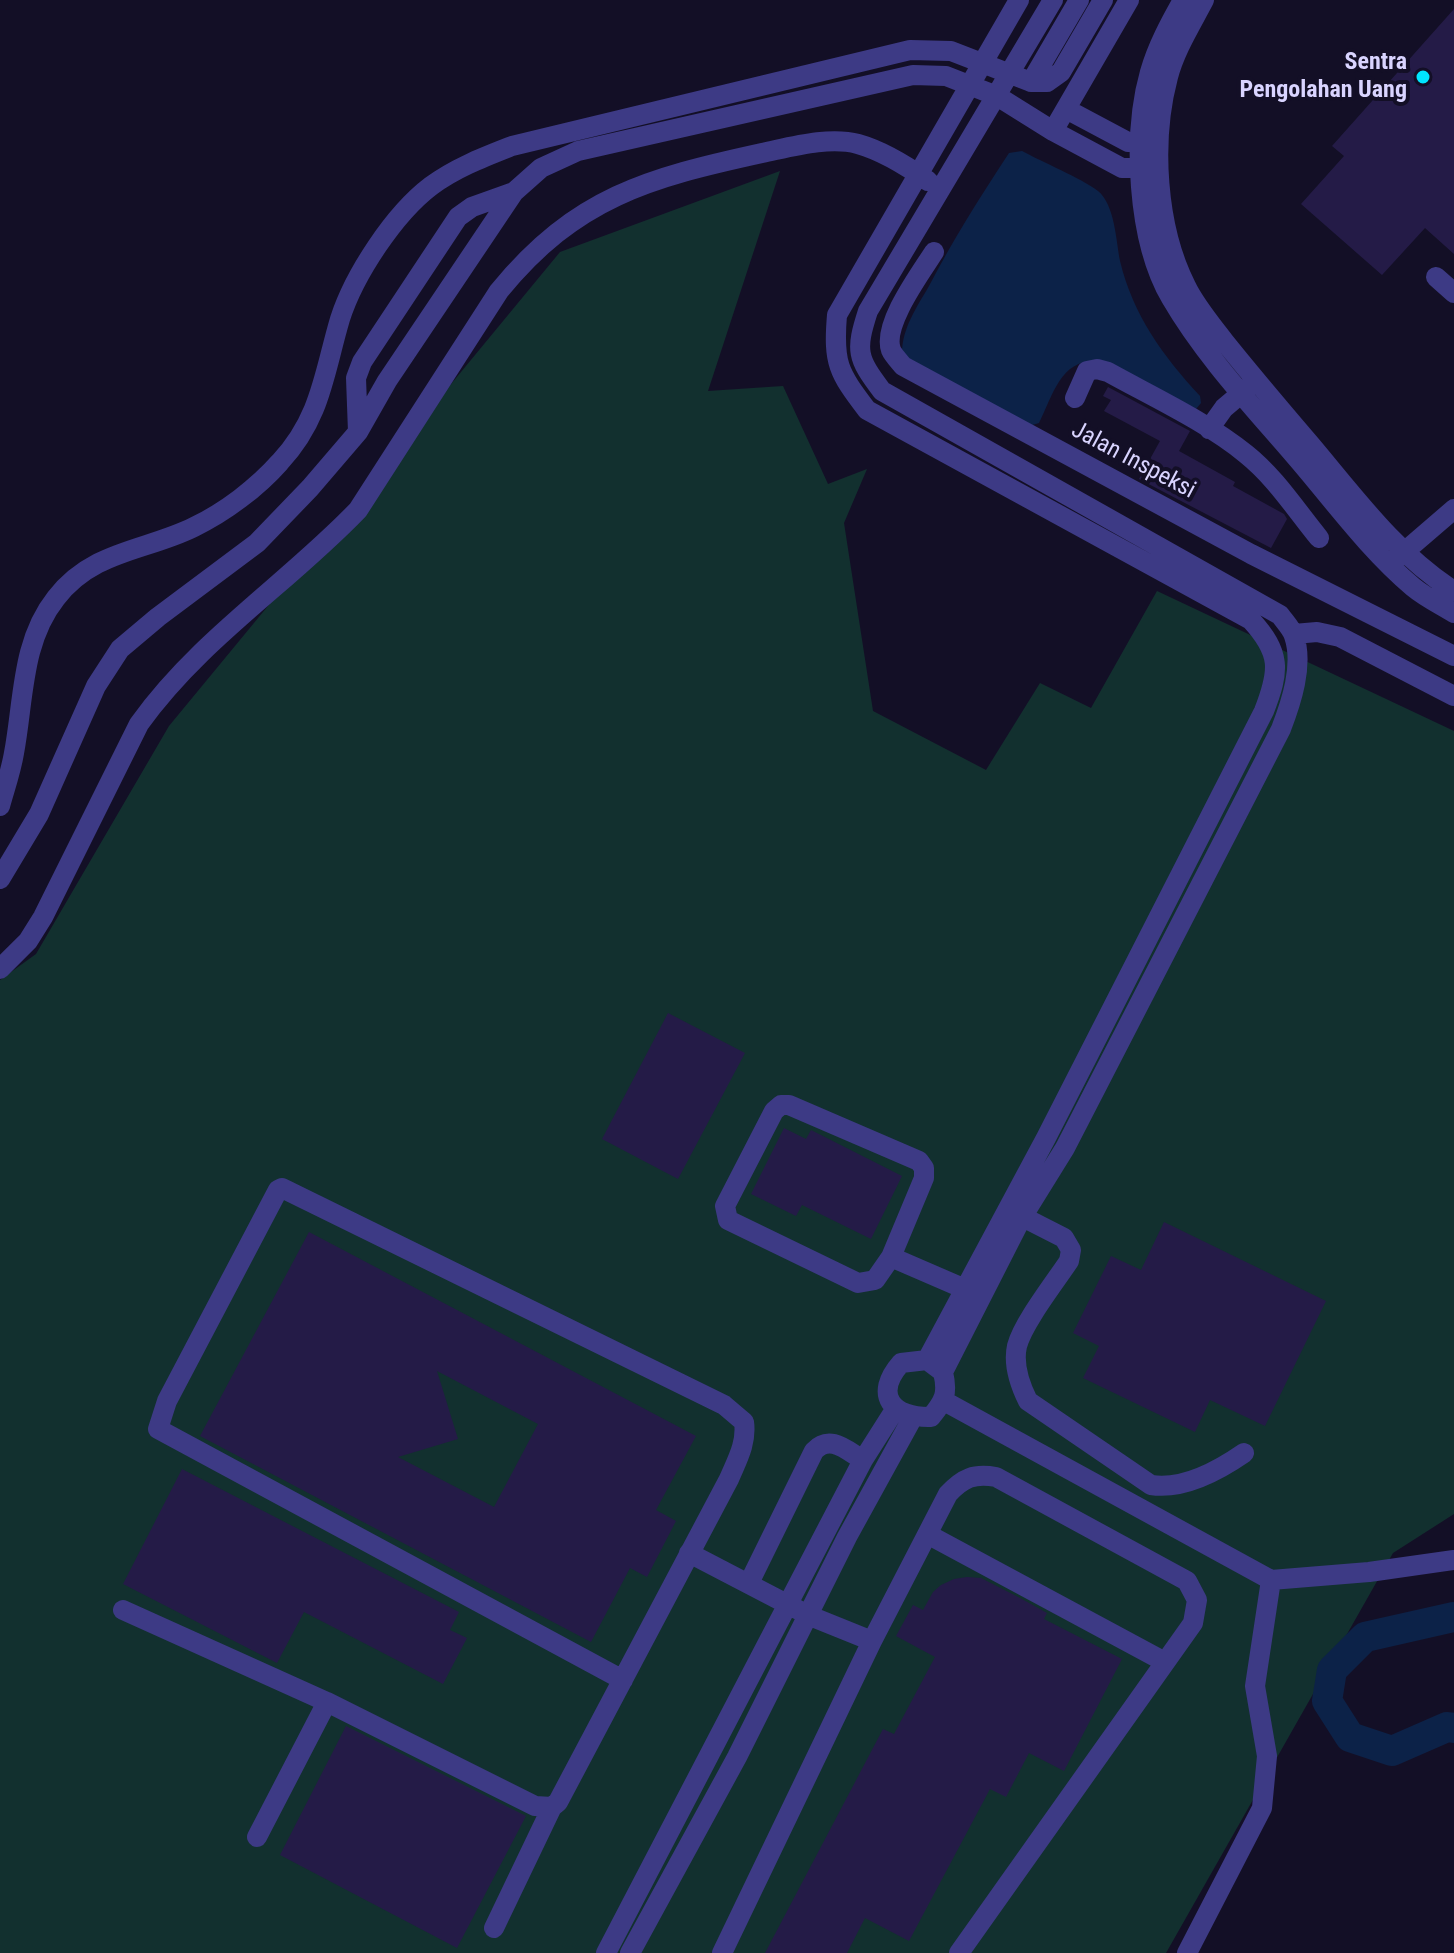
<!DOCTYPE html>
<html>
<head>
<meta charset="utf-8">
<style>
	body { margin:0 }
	canvas { display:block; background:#130f26 }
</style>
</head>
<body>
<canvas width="1454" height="1953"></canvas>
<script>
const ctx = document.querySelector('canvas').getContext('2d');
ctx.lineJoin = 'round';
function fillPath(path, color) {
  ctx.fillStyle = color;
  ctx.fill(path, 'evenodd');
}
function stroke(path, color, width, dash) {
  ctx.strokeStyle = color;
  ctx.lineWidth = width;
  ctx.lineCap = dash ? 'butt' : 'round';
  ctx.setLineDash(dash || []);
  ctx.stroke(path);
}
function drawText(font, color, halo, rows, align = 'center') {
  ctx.font = font + ' "Roboto Condensed",sans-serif';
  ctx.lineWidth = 8;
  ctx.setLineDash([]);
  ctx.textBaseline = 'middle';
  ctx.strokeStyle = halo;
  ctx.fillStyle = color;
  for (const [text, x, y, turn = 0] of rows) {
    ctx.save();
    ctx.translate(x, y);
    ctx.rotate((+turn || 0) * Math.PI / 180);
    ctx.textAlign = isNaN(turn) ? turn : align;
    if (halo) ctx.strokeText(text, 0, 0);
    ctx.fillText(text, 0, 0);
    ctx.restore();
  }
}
fillPath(new Path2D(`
	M780,171l-72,220 75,-5 45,98 39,-15 -23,54 29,188 113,59 54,-87 51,25 66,-117 297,140v783l-61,39 -227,400h-1166v-973l36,-26 133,-228 391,-474z`), '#12302f');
fillPath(new Path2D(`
	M1022,151c20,11 59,27 76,40 17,14 18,50 22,70 13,54 43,95 80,135l1,7 -5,6 -96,-48c-39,-3 -46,32 -61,62l-10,3 -116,-60 -11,-12c0,-26 15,-47 27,-68 24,-46 51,-89 80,-133z`), '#0c2248');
stroke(new Path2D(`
	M1454,1617l-89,20 -33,33 -5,31 23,36 42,14 55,-24 7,1`), '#0c2248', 30);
fillPath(new Path2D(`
	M1454,9v245l-29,-26 -43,47 -81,-71 43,-48 -12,-10z
	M1108,387l82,44 -11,20 56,31 -2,4 51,28 3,5 -16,29 -132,-69 21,-38 -56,-30 7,-11 -8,-4z
	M668,1013l77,40 -67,126 -76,-40z
	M784,1128l22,11 5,-9 91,46 -31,63 -69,-34 -6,11 -45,-22z
	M1164,1222l162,79 -61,125 -55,-26 -15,32 -112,-54 16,-32 -26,-13 38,-77 30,14z
	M309,1232l387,204 -40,74 20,11 -29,56 -17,-9 -39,74 -391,-206zM437,1371l101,53 -44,83 -96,-50 60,-18z
	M182,1469l277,143 -9,18 17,8 -24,46 -139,-72 -27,51 -154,-79z
	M967,1577l14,1 39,20 27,15 -3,6 78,40 -58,112 -35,-18 -23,44 -16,-8 -81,152 -44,-23 -18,35h-82l118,-224 11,5 41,-77 -39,-21 17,-31 10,5 10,-18 8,-7 13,-6z
	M346,1726l180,90 -69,132 -177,-93z`), '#241b47');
stroke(new Path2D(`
	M1183,0c-13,23 -26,47 -33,72 -18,63 -13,168 21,226 33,57 81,108 124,158 38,44 74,94 118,131 12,10 28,18 41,26
	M1204,0c-13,25 -29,50 -36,77 -17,64 -12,150 18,209 9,19 25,38 38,55 28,35 57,69 86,103 44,52 86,110 144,147
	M1031,82l48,-82
	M1066,109l62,33h22
	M1053,131l76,-131
	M934,252c-14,22 -52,73 -43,98 2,5 9,12 12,16l348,188 203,102
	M1436,277l18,16
	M1075,398l12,-27 10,-2 11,3c45,25 99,50 138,82 29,23 50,56 73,84
	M1209,429l15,-21 26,-22
	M358,432l-2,-54 6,-16 96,-145 14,-10 42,-15
	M1396,559l58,-50
	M1294,634l23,-2 23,5 114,59
	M0,806c5,-18 11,-35 14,-53 10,-53 7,-111 42,-155 37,-48 90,-47 138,-71 31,-15 63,-39 86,-65 41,-44 44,-89 60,-143 14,-44 54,-105 91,-133 24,-18 53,-29 81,-40l398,-96 41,1 80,31h16l14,-10 42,-72
	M0,879l39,-65 57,-128 24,-37 38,-32 99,-74 53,-55 48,-56 29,-51 127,-189 27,-24 37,-17 335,-76 33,1 51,20 56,35 69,37 36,-1
	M0,969l28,-28 15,-24 96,-193c61,-85 148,-140 219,-214l141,-219c77,-94 149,-113 263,-138 29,-6 67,-17 96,-9 25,7 49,22 70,37
	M1011,1211l53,27 7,12 -2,11c-14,21 -46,62 -52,85 -4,18 3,39 11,55l123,84c32,5 67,-14 93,-32
	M891,1257l-16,23 -17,3 -130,-63 -3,-14 49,-95 7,-6h8l130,56 5,7v10l-33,79 74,32
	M927,1360l119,-222 218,-427c16,-41 17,-58 -13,-91l-384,-210c-29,-38 -34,-47 -30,-95l182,-315
	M927,1360l16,12c5,21 2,28 -12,45 -39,1 -58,-22 -30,-54z
	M943,1372l78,-153 44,-71 216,-419c10,-26 23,-64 13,-93 -2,-7 -9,-14 -14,-21l-398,-224c-25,-33 -27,-40 -14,-80l185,-311
	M944,1401l327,179 98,-8 85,-12
	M929,1535l236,127
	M689,1553l121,63 62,25 76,-147c15,-16 26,-21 48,-17l191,104 10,19 -4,23 -234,330
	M749,1583l65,-132c16,-17 32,-1 49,9
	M123,1610l204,92 208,104 17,1 6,-5 171,-323c8,-19 18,-36 15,-57l-20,-17 -442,-217 -4,2 -111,211 -9,28 465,251
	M257,1837l70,-135
	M494,1928l58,-121
	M606,1953l257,-493 33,-52
	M630,1953l107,-196 110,-220 66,-120
	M722,1953l150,-312
	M1187,1953l75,-145 5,-52 -12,-70 16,-106`), '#3d3a85', 20);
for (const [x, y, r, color] of [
	[1423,77,8,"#00e5ff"]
]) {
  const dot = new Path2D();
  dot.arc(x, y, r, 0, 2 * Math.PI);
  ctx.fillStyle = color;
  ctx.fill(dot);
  stroke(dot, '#130f26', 3);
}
drawText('bold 24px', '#d9d4ff', '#130f26', [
	["Sentra",1407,63],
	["Pengolahan Uang",1407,91]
], 'right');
drawText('24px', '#d9d4ff', '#130f26', [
	["Jalan Inspeksi",1133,461,28]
]);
</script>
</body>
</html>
